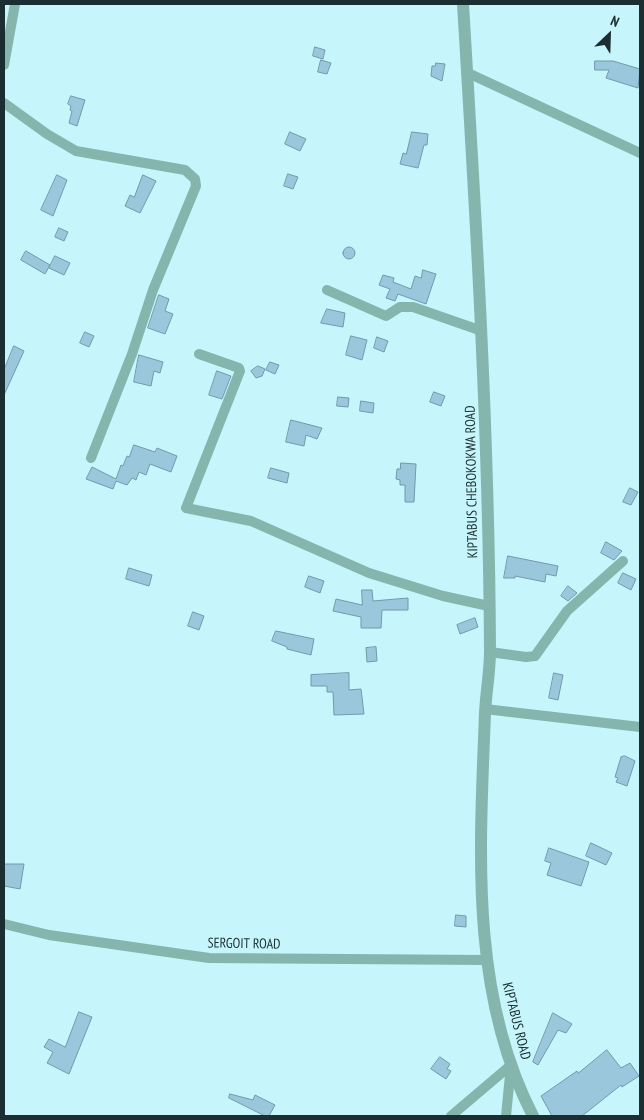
<!DOCTYPE html>
<html>
<head>
<meta charset="utf-8">
<style>
	body { margin:0 }
	#map { position:relative; width:644px; height:1120px; overflow:hidden; background:#c6f5fb; font-family:"PT Sans Narrow",sans-serif }
	canvas { display:block }
	.frame { position:absolute; inset:0; border:5px solid #1c2e31; pointer-events:none }
	.north { position:absolute; left:584px; top:10px; width:50px; height:50px; -webkit-text-stroke:4px #c6f5fb; paint-order:stroke; rotate:24deg; font-size:14px; font-weight:700; line-height:20px; text-align:center; color:#1c2e31 }
	.north::after { content:''; display:block; margin:auto; width:18px; height:22px; background:#1c2e31; clip-path:polygon(50% 0,100% 100%,50% 72%,0 100%) }
</style>
</head>
<body>
<div id="map">
<canvas width="644" height="1120"></canvas>
<div class="frame"></div>
<div class="north">N</div>
</div>
<script>
const ctx = document.querySelector('canvas').getContext('2d');
ctx.lineJoin = 'round';
function fillPath(path, color) {
  ctx.fillStyle = color;
  ctx.fill(path, 'evenodd');
}
function stroke(path, color, width, dash) {
  ctx.strokeStyle = color;
  ctx.lineWidth = width;
  ctx.lineCap = dash ? 'butt' : 'round';
  ctx.setLineDash(dash || []);
  ctx.stroke(path);
}
function drawText(font, color, halo, rows, align = 'center') {
  ctx.font = font + ' "PT Sans Narrow",sans-serif';
  ctx.lineWidth = 5;
  ctx.setLineDash([]);
  ctx.textBaseline = 'middle';
  ctx.strokeStyle = halo;
  ctx.fillStyle = color;
  for (const [text, x, y, turn = 0] of rows) {
    ctx.save();
    ctx.translate(x, y);
    ctx.rotate((+turn || 0) * Math.PI / 180);
    ctx.textAlign = isNaN(turn) ? turn : align;
    if (halo) ctx.strokeText(text, 0, 0);
    ctx.fillText(text, 0, 0);
    ctx.restore();
  }
}
const building = new Path2D(`
	M315,47l10,3 -2,9 -10,-3z
	M321,60l10,3 -4,11 -9,-2z
	M595,61h18l27,8 -2,19 -32,-10 3,-8h-14z
	M436,63l9,1 -3,17 -11,-5 1,-10h3z
	M71,96l14,4 -8,26 -8,-3 3,-12 -2,-1 1,-4 -3,-2z
	M290,132l16,7 -6,12 -15,-7z
	M412,132l16,2 -1,11h-3l-6,23 -18,-4 3,-11 3,1z
	M288,174l10,3 -5,12 -9,-3z
	M57,175l10,5 -14,36 -12,-6z
	M143,175l13,6 -16,32 -15,-7 5,-11 4,2z
	M59,228l9,4 -4,9 -9,-4z
	M343 253a6 6 0 1 1 12 0a6 6 0 1 1-12 0Z
	M26,251l24,14 -5,9 -24,-14z
	M55,256l15,7 -6,12 -15,-7z
	M423,270l13,4 -10,30 -28,-10 -3,7 -9,-3 4,-9 -11,-4 4,-10 11,3 -1,4 18,7 4,-13 6,2z
	M159,295l10,4 -4,12 8,3 -8,20 -17,-6z
	M327,309l18,4 -2,14 -22,-4z
	M85,332l9,4 -5,11 -9,-4z
	M351,336l16,4 -5,20 -16,-5z
	M377,337l11,4 -4,11 -10,-4z
	M14,346l10,5 -20,44v-25z
	M139,355l24,7 -3,11 -6,-2 -3,15 -17,-4z
	M270,362l9,3 -4,9 -9,-4z
	M258,366l7,3 -3,7 -6,2 -5,-7z
	M217,371l14,5 -9,23 -13,-4z
	M434,392l11,4 -4,10 -11,-4z
	M338,397l11,1 -1,9 -11,-1z
	M361,401l13,2 -1,10 -13,-2z
	M291,420l31,8 -5,11 -11,-4 -2,11 -18,-4z
	M134,445l21,7 2,-4 20,8 -6,16 -21,-8 -4,11 -7,-3 -3,8 -4,-2 -5,7 -11,-4 -3,8 -27,-10 6,-12 24,12 5,-14 2,1 4,-10 2,1z
	M401,463l15,1 -2,38h-9v-17h-5v-5l-4,-1 1,-10h3z
	M271,468l18,5 -2,10 -19,-5z
	M630,488l8,4 -7,13 -8,-3z
	M606,542l16,9 -8,9 -13,-7z
	M508,556l50,10 -2,10 -10,-2 -1,8 -30,-6v2h-11z
	M129,568l23,7 -3,11 -23,-7z
	M623,573l13,6 -5,11 -13,-7z
	M309,576l15,5 -4,12 -15,-6z
	M568,586l9,7 -9,8 -7,-5z
	M362,590h10l1,11 35,-3v12h-26l-1,18h-20v-11l-28,-6 3,-12 26,6z
	M193,612l11,4 -5,14 -11,-4z
	M475,618l3,9 -18,7 -3,-9z
	M276,631l38,8 -3,16 -24,-6v-2l-15,-6z
	M376,647l1,14 -10,1 -1,-14z
	M349,673v17l12,-1 3,25 -30,1 -1,-23h-6v-6h-16v-11z
	M554,673l9,2 -5,25 -9,-2z
	M625,756l10,5 -8,25 -11,-4 2,-4 -3,-1 6,-20z
	M591,843l21,10 -6,12 -20,-9z
	M549,848l40,14 -8,24 -34,-11 4,-12 -6,-2z
	M4,864h20l-4,25 -16,-3z
	M456,915l10,1v11l-11,-1z
	M79,1012l13,5 -23,57 -22,-11 6,-11 -9,-5 5,-8 16,8z
	M553,1013l19,11 -6,9 -8,-3 -20,35 -5,-3z
	M607,1050l14,18 9,-5 9,13 -17,11 -1,-2 -39,31h-30l-11,-20 36,-25 1,2z
	M440,1057l10,7 -3,5 4,2 -5,8 -15,-10z
	M230,1094l23,6 2,-5 20,10 -6,11h-4l-36,-18z`);
fillPath(building, '#9bc7dd');
stroke(building, '#7498aa', 1);
stroke(new Path2D(`
	M4,65l11,-61
	M468,73l172,80
	M4,103l43,31 29,17 109,19 10,9 1,7 -43,104 -21,64 -41,104
	M327,290l59,26 14,-9h13l69,24
	M199,354l40,14 1,3 -54,137 65,13 118,52 74,23 46,10
	M490,652l36,5 9,-1 32,-45 56,-50
	M485,709l155,18
	M4,924l45,11 160,23 277,2
	M451,1116l60,-51
	M506,1116l5,-51`), '#85b5ac', 10);
stroke(new Path2D(`
	M463,4c13,215 26,431 27,647 0,21 -4,41 -5,62 -5,135 -16,279 48,403`), '#85b5ac', 12);
drawText('14px', '#1c2e31', '#c6f5fb', [
	["KIPTABUS CHEBOKOKWA ROAD",472,482,-91],
	["SERGOIT ROAD",244,944,1],
	["KIPTABUS ROAD",516,1021,76]
]);
</script>
</body>
</html>
